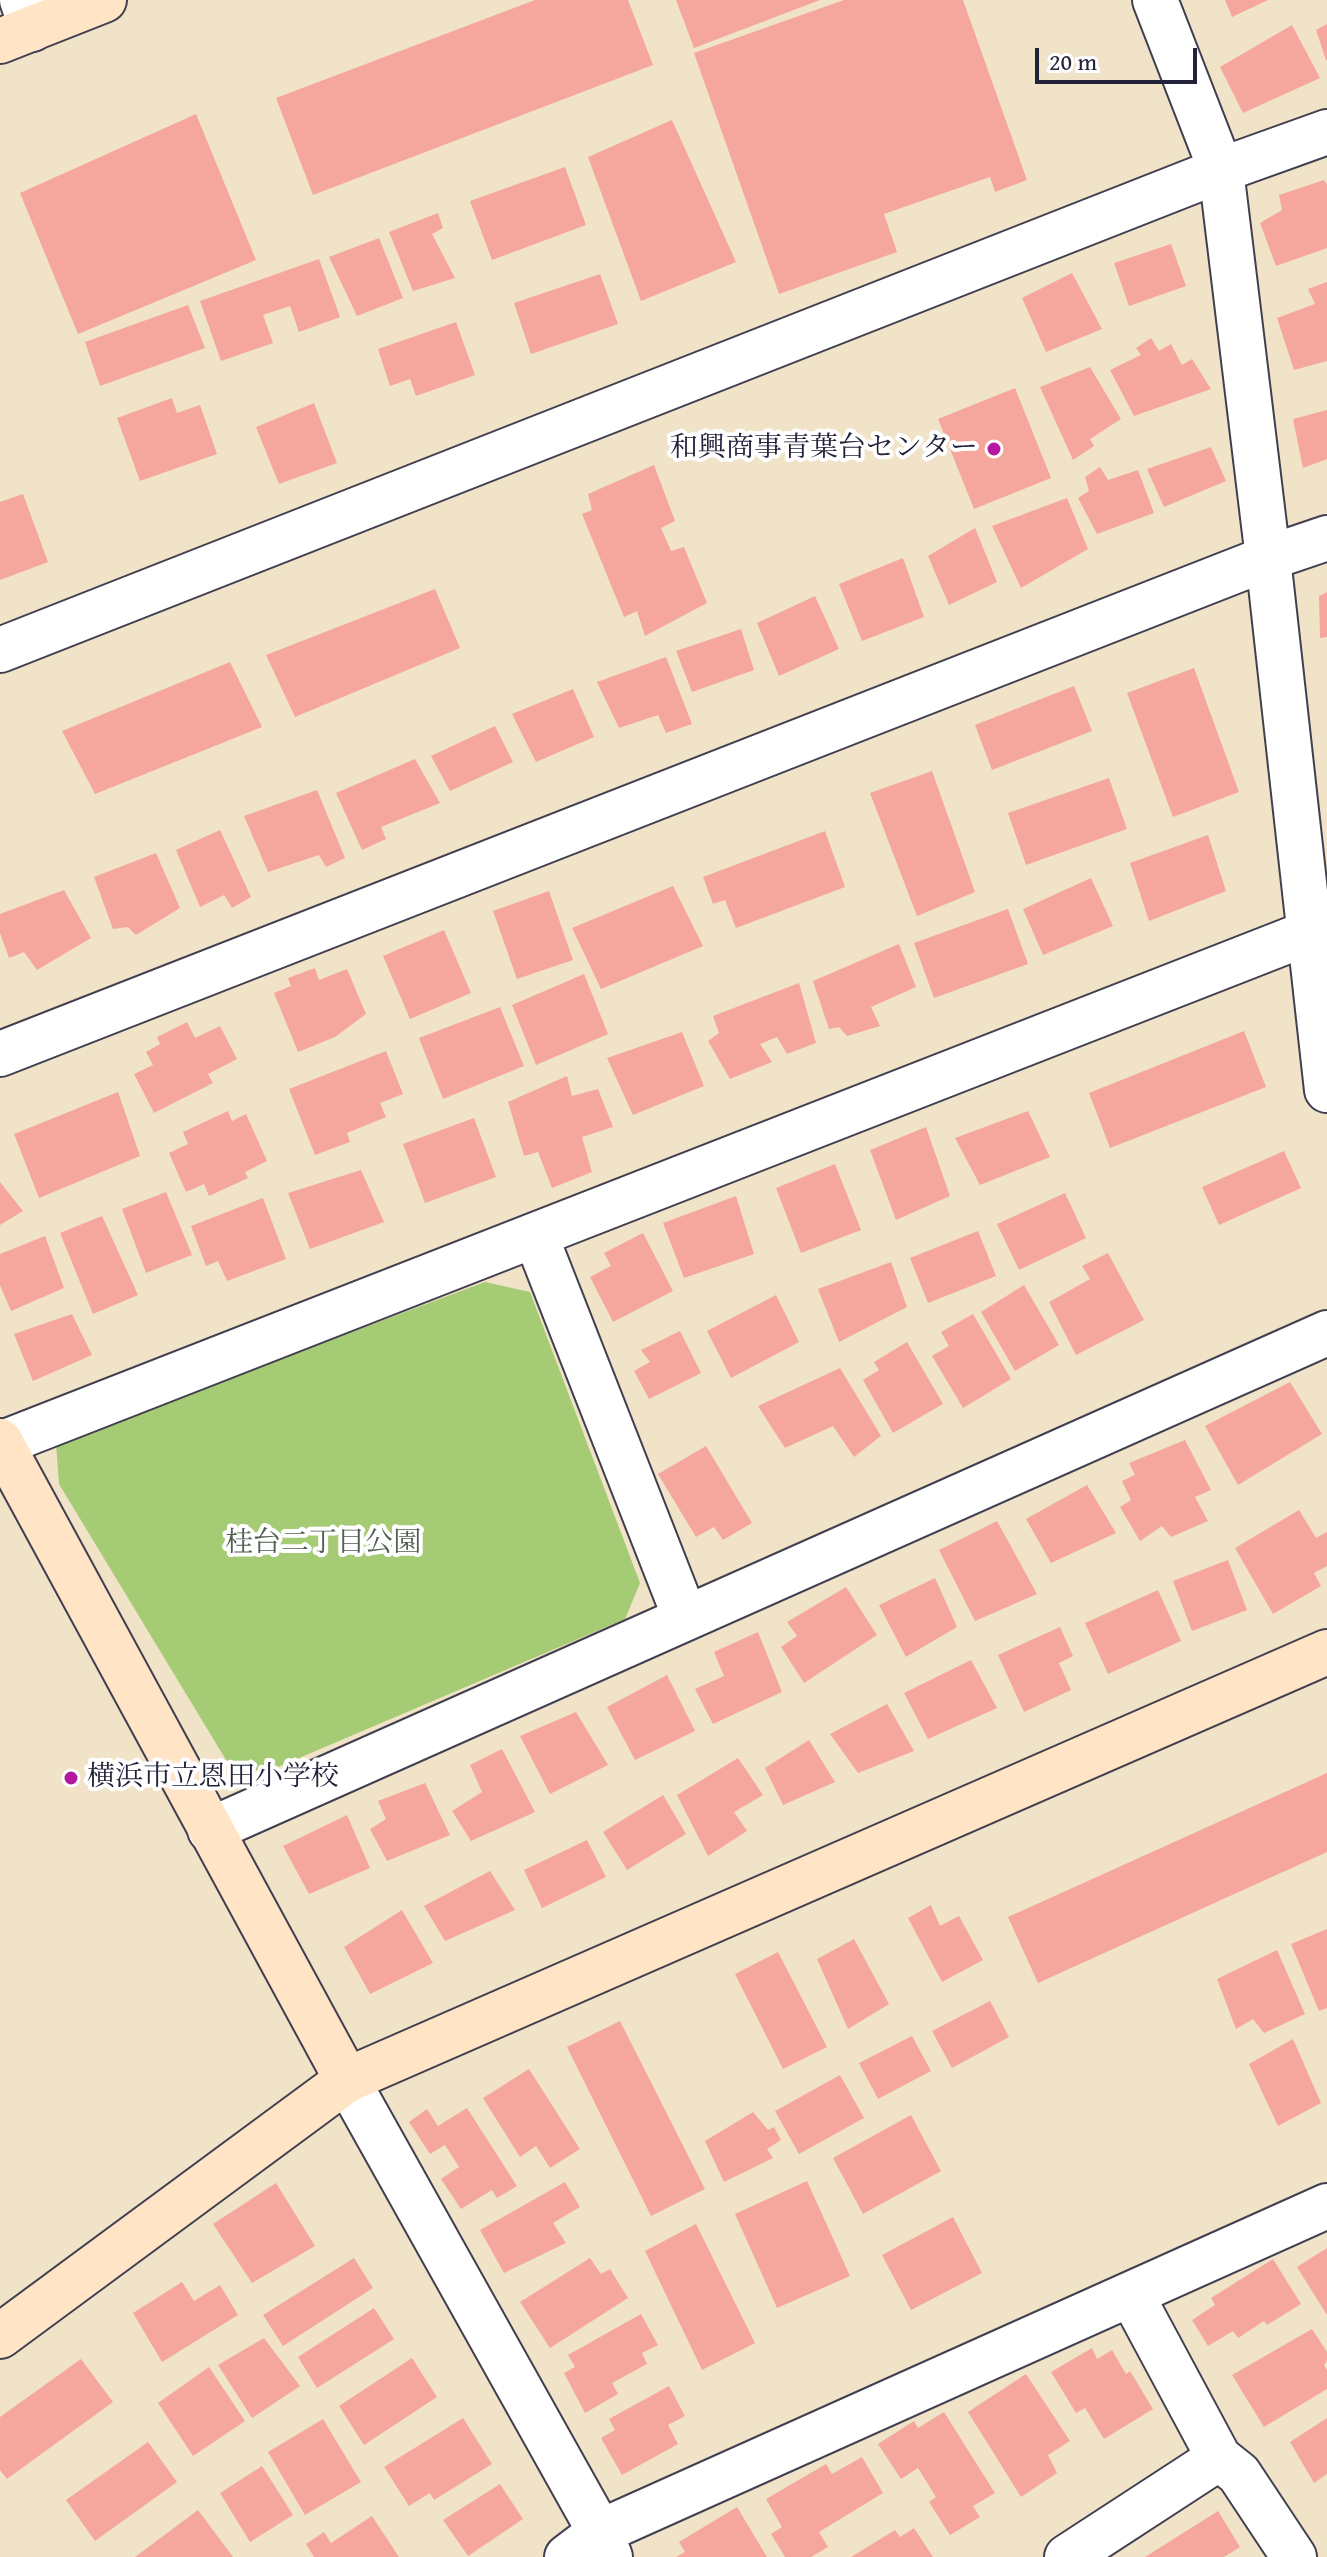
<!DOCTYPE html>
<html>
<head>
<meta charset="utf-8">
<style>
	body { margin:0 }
	#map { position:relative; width:1327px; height:2557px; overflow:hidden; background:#f1e3c8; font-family:"Gentium Book Plus",serif }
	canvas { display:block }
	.scale { position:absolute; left:1035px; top:48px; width:162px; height:36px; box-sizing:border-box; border:4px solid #22223b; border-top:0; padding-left:10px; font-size:24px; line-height:28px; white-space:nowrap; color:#22223b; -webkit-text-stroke:6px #fff; paint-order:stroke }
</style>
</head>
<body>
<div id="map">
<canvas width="1327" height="2557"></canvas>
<div class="scale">20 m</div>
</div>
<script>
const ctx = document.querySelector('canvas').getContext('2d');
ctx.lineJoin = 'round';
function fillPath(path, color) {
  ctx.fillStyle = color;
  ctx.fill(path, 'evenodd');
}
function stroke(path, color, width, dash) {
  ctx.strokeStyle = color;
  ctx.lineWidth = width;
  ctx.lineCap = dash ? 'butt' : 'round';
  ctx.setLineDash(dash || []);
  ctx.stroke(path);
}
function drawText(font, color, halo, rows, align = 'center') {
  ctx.font = font + ' "Gentium Book Plus","Noto Serif JP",serif';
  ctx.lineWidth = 8;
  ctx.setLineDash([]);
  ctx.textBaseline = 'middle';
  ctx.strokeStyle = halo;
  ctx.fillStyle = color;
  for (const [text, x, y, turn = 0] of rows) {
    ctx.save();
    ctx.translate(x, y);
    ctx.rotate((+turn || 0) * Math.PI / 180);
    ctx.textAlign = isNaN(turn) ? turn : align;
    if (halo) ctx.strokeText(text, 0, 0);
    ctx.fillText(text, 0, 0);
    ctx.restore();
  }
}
fillPath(new Path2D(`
	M485,1282l45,10 110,291 -15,36 -361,154 -38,-13 -167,-276 -3,-41z`), '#a5cb75');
fillPath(new Path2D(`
	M535,0h93l25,65 -340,130 -37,-97z
	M676,0h144l-126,48z
	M844,0h119l64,180 -32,12 -5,-15 -106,37 13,38 -118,42 -85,-241z
	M1225,0h43l-36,17z
	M1327,24v36h-1l-10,-30z
	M1292,25l28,53 -77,35 -23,-46z
	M196,114l60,146 -178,74 -58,-141z
	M672,120l64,142 -95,39 -53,-144z
	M565,167l21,58 -94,35 -22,-59z
	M1324,180l3,5v63l-51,18 -16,-43 22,-13 -3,-15z
	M438,213l5,15 -11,6 23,44 -42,13 -24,-59z
	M379,238l24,60 -46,18 -28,-59z
	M1171,244l15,42 -57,20 -15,-43z
	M319,259l21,58 -41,15 -9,-26 -27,9 10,28 -52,18 -21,-60z
	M1072,273l30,56 -56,23 -24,-54z
	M600,274l18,50 -87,30 -17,-51z
	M1327,282v79l-33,9 -17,-52 38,-14 -7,-15z
	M188,305l17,43 -105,38 -15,-44z
	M456,322l19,53 -59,21 -6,-17 -20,7 -12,-37z
	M1151,338l8,13 12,-7 11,21 10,-6 19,30 -77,27 -24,-46 31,-15 -5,-7z
	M1090,367l31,52 -31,20 4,7 -21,14 -33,-73z
	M1015,388l36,90 -77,31 -36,-90z
	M172,398l5,15 23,-8 17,49 -77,27 -23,-63z
	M314,403l23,60 -58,21 -23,-57z
	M1327,410v49l-24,9 -10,-49z
	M1211,447l15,34 -62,26 -17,-38z
	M654,465l21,56 -14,7 10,23 13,-4 23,56 -62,33 -8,-25 -13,6 -42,-103 10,-4 -4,-16z
	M1100,467l8,13 30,-10 16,43 -57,21 -19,-36 11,-7 -4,-14z
	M23,494l25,68 -48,18v-78z
	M1067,498l21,51 -67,39 -29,-62z
	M975,528l22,54 -48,23 -21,-49z
	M903,558l21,59 -62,24 -23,-57z
	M435,589l25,59 -165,69 -29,-62z
	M1327,592v45l-7,1 -1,-42z
	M815,596l24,53 -60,27 -22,-53z
	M741,629l13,41 -62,22 -16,-41z
	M666,657l26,67 -26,9 -8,-18 -39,13 -22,-46z
	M230,662l32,65 -167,67 -33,-63z
	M1194,668l45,124 -66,25 -46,-124z
	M1074,686l18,45 -100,39 -17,-45z
	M573,689l21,48 -58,25 -24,-48z
	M495,726l18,36 -63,29 -19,-35z
	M415,759l25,44 -59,24 5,12 -24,11 -26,-57z
	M932,771l43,121 -58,24 -47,-123z
	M1109,778l18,51 -101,36 -18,-52z
	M317,790l28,68 -19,9 -7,-12 -51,17 -24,-56z
	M220,830l31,67 -19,11 -8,-13 -24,12 -24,-57z
	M825,831l20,56 -109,41 -11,-28 -12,4 -10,-27z
	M1208,835l18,56 -77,30 -19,-58z
	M156,853l24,55 -44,27 -8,-8 -15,2 -19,-52z
	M1091,878l22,48 -70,29 -20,-46z
	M673,886l30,60 -102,43 -29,-61z
	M64,890l27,48 -54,32 -13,-18 -15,6 -9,-25v-19z
	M549,891l24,69 -56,19 -24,-68z
	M1008,909l20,55 -94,34 -20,-55z
	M444,930l27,63 -61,26 -27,-63z
	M899,944l17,43 -45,20 9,19 -33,10 -8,-9 -10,2 -16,-48z
	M315,968l4,12 28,-11 19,45 -31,23 -37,15 -24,-59 17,-7 -3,-8z
	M584,974l24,60 -72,31 -24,-60z
	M799,983l17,60 -29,11 -10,-17 -17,7 12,18 -42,17 -22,-38 11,-8 -6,-17z
	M500,1007l24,59 -81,33 -24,-61z
	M187,1022l8,16 25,-12 17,33 -29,15 5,9 -59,30 -20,-39 19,-9 -7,-13 14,-8 -3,-7z
	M1244,1031l22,56 -156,61 -21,-55z
	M682,1032l22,54 -71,29 -26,-57z
	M386,1051l17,43 -23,9 6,14 -39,16 3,9 -35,13 -26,-66z
	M567,1076l5,20 26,-7 15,38 -31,10 10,35 -40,16 -14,-36 -14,4 -16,-54z
	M118,1092l22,64 -101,42 -25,-64z
	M228,1111l4,10 14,-7 21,47 -22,11 3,6 -39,18 -5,-12 -18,8 -17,-39 19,-9 -5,-12z
	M1028,1111l22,46 -70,28 -25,-47z
	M474,1118l22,59 -71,26 -22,-59z
	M926,1127l24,69 -54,24 -26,-70z
	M1284,1151l17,37 -82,37 -17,-38z
	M835,1164l26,66 -60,23 -25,-65z
	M361,1170l23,52 -74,27 -22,-56z
	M0,1182l23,29 -23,14z
	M166,1192l26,63 -46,18 -24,-64z
	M1065,1193l21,45 -67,32 -22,-46z
	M736,1196l18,58 -70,24 -21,-55z
	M263,1198l23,61 -59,22 -9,-20 -12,5 -15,-40z
	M102,1216l36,79 -45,19 -33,-81z
	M978,1231l18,45 -68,27 -18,-45z
	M643,1233l30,58 -60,31 -23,-45 21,-11 -7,-13z
	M45,1236l19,52 -53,23 -11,-26v-31z
	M1108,1253l36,67 -68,35 -27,-53 41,-23 -8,-13z
	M891,1262l16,45 -68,35 -21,-53z
	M1024,1285l35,60 -44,26 -34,-59z
	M776,1295l23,47 -68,36 -24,-47z
	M72,1314l20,41 -59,26 -19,-47z
	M973,1314l38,65 -48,29 -31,-52 17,-10 -8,-14z
	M680,1331l21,42 -52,26 -15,-28 16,-9 -9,-12z
	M907,1342l36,62 -50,29 -30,-53 16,-10 -5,-8z
	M840,1368l41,68 -27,21 -21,-31 -48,22 -27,-42z
	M1290,1382l32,52 -84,51 -33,-59z
	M1185,1440l26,50 -16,7 13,24 -37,16 -9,-11 -22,15 -20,-34 11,-7 -9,-19 13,-6 -6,-12z
	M706,1446l46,77 -29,17 -9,-13 -18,10 -38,-63z
	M1087,1485l29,48 -65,30 -25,-44z
	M1299,1510l17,28 11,-6v34l-13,7 7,13 -48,28 -38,-66z
	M997,1521l40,73 -62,27 -36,-71z
	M1228,1560l19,50 -55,21 -19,-50z
	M935,1578l22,49 -51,30 -27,-52z
	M846,1587l31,48 -73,48 -23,-36 16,-11 -10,-14z
	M1158,1590l23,51 -73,33 -23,-51z
	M1060,1627l13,29 -14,7 12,27 -47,22 -26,-57z
	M758,1632l24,60 -69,32 -18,-35 29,-13 -10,-24z
	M971,1660l26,48 -69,31 -24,-46z
	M667,1675l28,56 -60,29 -28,-53z
	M887,1704l27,47 -56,22 -28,-39z
	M576,1712l32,53 -58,29 -30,-58z
	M809,1740l26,42 -52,23 -18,-37z
	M502,1749l33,63 -64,29 -19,-30 30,-19 -12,-27z
	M738,1758l25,37 -29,17 13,19 -39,25 -31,-61z
	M1327,1773v79l-289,131 -30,-66z
	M425,1783l25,52 -63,26 -17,-32 16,-10 -8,-18z
	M663,1795l23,39 -59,36 -24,-38z
	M347,1815l23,53 -61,26 -26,-48z
	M587,1840l19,37 -64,31 -18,-38z
	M490,1871l25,39 -70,31 -21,-35z
	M931,1905l9,21 19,-10 24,44 -41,22 -34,-64z
	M402,1910l31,53 -63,31 -26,-47z
	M1327,1929v79l-8,3 -28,-67z
	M854,1939l35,65 -41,25 -31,-70z
	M1277,1950l28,64 -41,19 -11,-14 -17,10 -19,-50z
	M778,1952l49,95 -44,22 -48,-95z
	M990,2001l19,36 -57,31 -20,-37z
	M620,2021l85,168 -54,27 -84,-169z
	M912,2036l19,35 -53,28 -19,-36z
	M1293,2039l28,64 -43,23 -29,-62z
	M529,2069l51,80 -30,19 -14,-22 -16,11 -37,-59z
	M840,2075l24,43 -65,36 -24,-43z
	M467,2108l50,78 -20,12 -5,-8 -31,19 -20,-30 18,-12 -14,-22 -15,9 -21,-32 18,-13 11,17z
	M753,2112l15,18 6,-3 7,13 -14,9 6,9 -49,24 -19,-41z
	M911,2115l30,56 -78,43 -30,-56z
	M807,2181l43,95 -73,32 -42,-94z
	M565,2182l15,25 -27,16 13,20 -62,30 -24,-43z
	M276,2183l39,63 -63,37 -39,-59z
	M953,2217l29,56 -71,37 -29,-55z
	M696,2224l59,119 -53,27 -57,-119z
	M1327,2248v67l-30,-48z
	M354,2258l19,30 -90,58 -20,-31z
	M590,2258l11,16 9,-5 18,29 -78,50 -30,-46z
	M1273,2259l28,45 -34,21 -3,-4 -26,17 -5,-7 -25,15 -16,-26 23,-15 -4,-7z
	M182,2282l12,19 26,-16 18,30 -76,47 -29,-49z
	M374,2308l20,31 -77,49 -19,-31z
	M641,2314l17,31 -16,8 5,11 -35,19 6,11 -33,19 -21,-40 11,-6 -7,-12z
	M1312,2329l15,23v9l-3,4 3,5v19l-63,38 -32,-52z
	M264,2338l36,48 -48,32 -34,-53z
	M1092,2348l5,11 15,-9 14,24 4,-3 23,38 -49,30 -19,-31 -9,5 -25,-41z
	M412,2358l25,39 -73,48 -25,-39z
	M81,2359l32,43 -106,77 -7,-9v-53z
	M209,2367l36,54 -52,35 -35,-53z
	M1026,2374l44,67 -22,14 9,18 -36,24 -53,-85z
	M669,2386l16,30 -17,9 10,19 -56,31 -21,-37 14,-8 -6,-11z
	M944,2412l51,81 -22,13 7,11 -30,18 -21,-33 7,-5 -18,-29 -17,11 -23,-35 36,-23 4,7z
	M463,2418l29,46 -58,36 -4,-7 -21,13 -25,-39z
	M1327,2418v56l-13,9 -24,-41z
	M323,2419l38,63 -56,33 -37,-63z
	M148,2442l29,40 -82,59 -29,-41z
	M862,2457l21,36 -64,39 9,15 -17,10h-26l-14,-23 11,-7 -16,-28 60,-35 6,10z
	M262,2466l31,49 -43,27 -30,-49z
	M500,2484l23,35 -55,37 -25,-36z
	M737,2507l30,50h-91l9,-5 -6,-10z
	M198,2510l35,47h-98z
	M1218,2511l22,36 -16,10h-79z
	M372,2516l27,41h-85l-8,-13 18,-12 7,11z
	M914,2528l19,29h-82l44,-27 5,7z`), '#f5a79d');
const street = new Path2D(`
	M22,0l10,29
	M1155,0l66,170 47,388 59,532
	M0,650l1221,-480 106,-38
	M0,1054l1268,-496 59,-20
	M536,1237l149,380
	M0,1444l1308,-511
	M210,1830l1117,-497
	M347,2080l253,452 10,25
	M1132,2296l87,162 20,16 55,83
	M567,2557l33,-25 727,-326
	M1067,2557l152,-99`);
const secondary = new Path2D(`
	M0,41l104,-41
	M0,1441l347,639
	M0,2336l347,-256 980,-428`);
stroke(street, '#413f50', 48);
stroke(secondary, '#413f50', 48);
stroke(street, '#fff', 44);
stroke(secondary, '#ffe4c6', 44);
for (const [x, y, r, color] of [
	[994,449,8,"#b5179e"],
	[71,1778,8,"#b5179e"]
]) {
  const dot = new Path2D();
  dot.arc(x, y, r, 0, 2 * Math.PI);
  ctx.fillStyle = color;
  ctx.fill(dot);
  stroke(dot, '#fff', 3);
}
drawText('28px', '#22223b', '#fff', [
	["和興商事青葉台センター",978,449],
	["横浜市立恩田小学校",87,1778,"left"]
], 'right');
drawText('28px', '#505d4f', '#fff', [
	["桂台二丁目公園",323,1544]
]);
</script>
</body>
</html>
